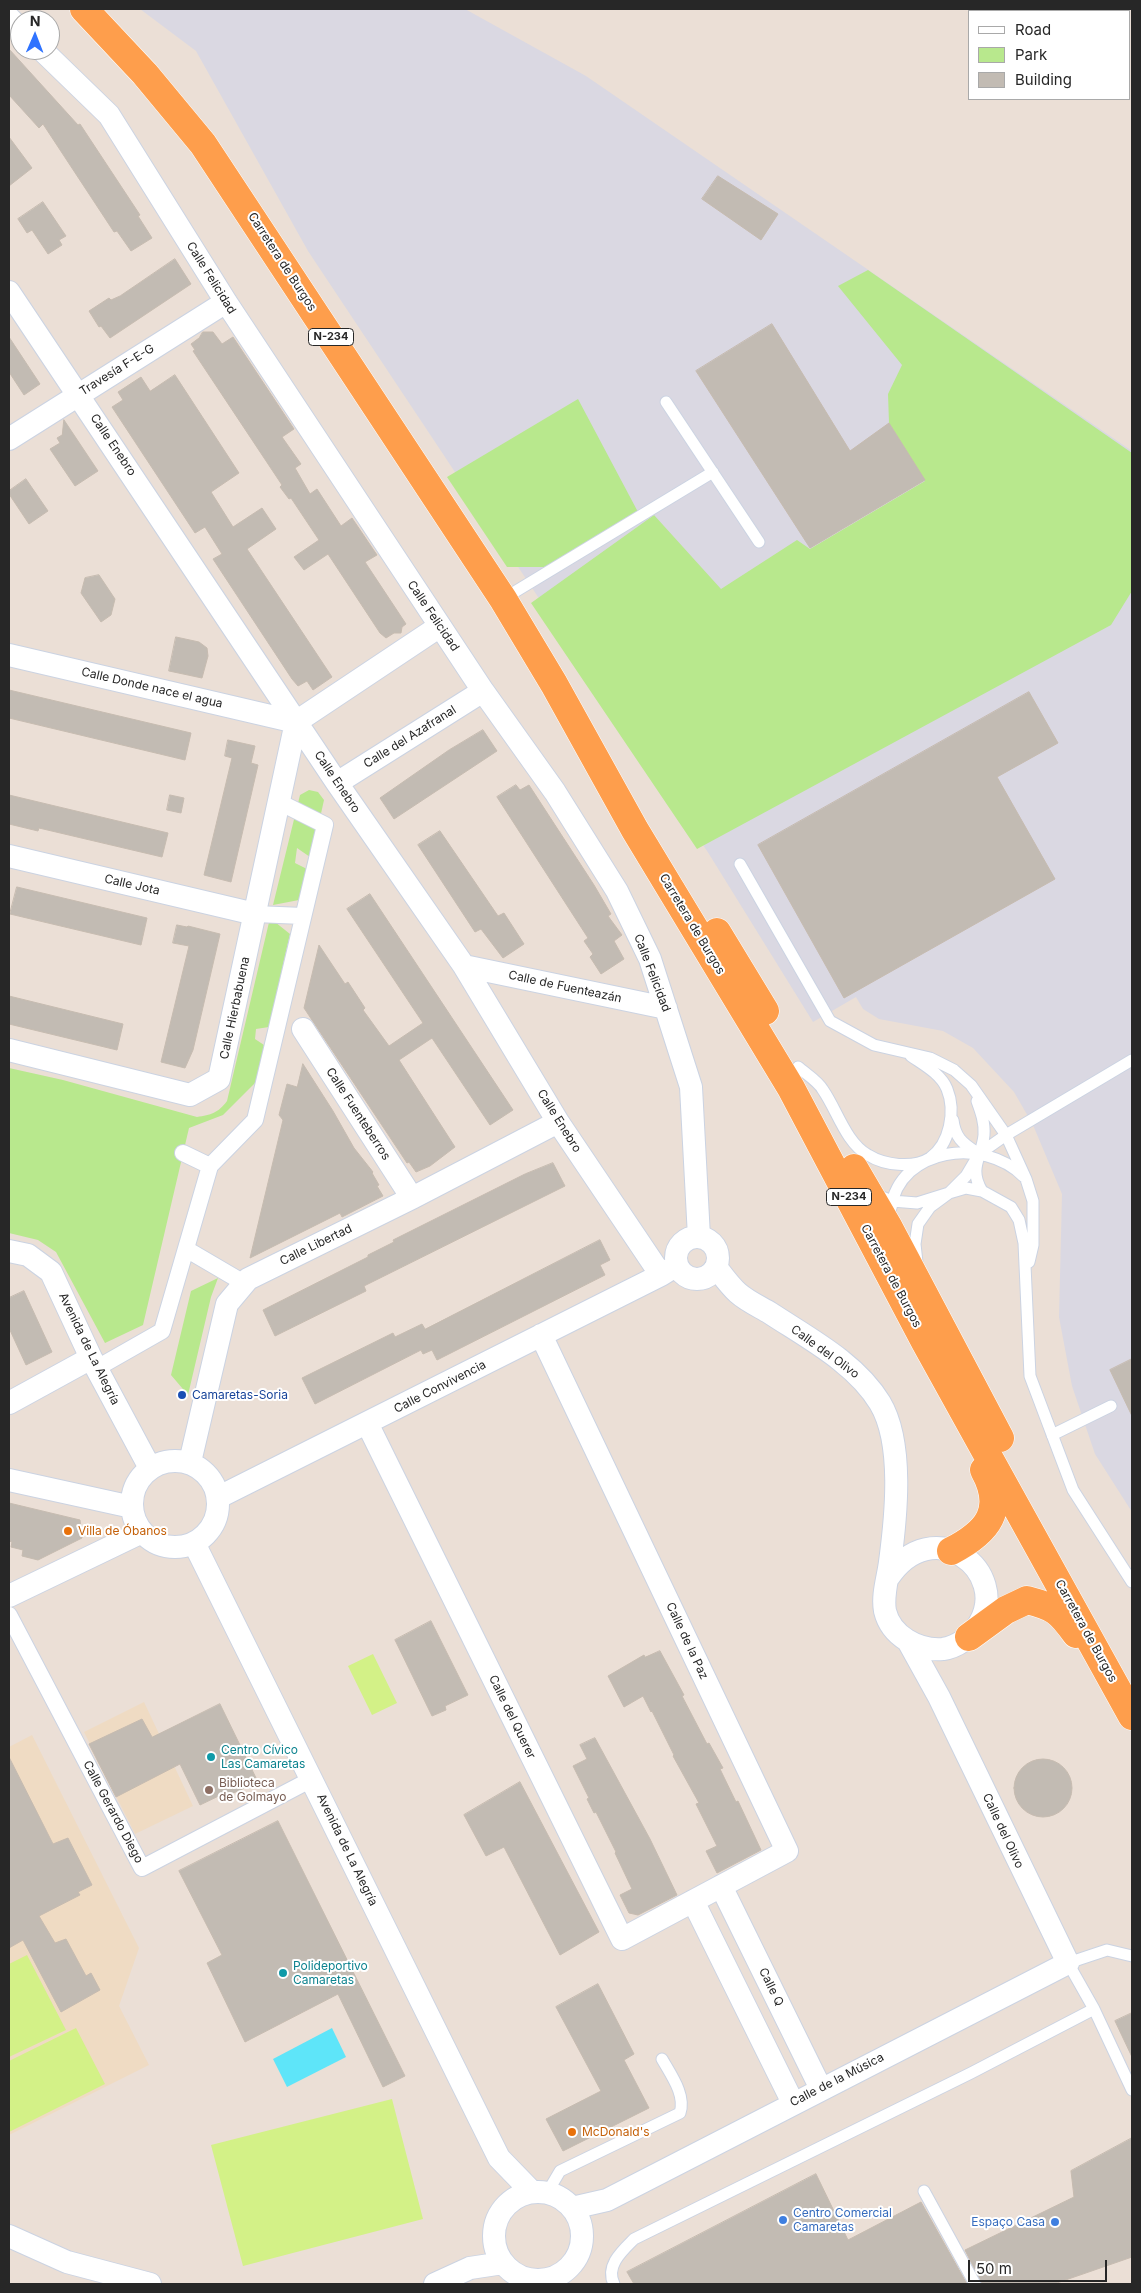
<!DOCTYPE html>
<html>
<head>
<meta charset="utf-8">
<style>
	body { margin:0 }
	#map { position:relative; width:1141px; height:2293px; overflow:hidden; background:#ebdfd6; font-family:Inter,sans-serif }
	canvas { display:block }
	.frame { position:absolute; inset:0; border:10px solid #272727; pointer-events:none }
	.legend { position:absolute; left:968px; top:10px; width:162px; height:90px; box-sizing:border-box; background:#fff; border:1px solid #a9a9a9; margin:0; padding:6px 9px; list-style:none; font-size:15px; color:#272727 }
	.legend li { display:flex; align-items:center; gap:10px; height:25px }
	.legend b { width:25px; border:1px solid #a9a9a9 }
	.north { position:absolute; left:10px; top:10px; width:50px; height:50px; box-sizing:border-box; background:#fff; border:1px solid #a9a9a9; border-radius:50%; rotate:1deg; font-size:14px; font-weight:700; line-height:20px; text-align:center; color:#272727 }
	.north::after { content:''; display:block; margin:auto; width:18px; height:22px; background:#2f73ff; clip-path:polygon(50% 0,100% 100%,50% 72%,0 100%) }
	.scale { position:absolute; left:968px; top:2260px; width:139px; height:22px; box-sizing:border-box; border:2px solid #272727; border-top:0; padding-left:6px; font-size:15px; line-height:18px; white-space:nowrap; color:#272727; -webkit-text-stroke:4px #fff; paint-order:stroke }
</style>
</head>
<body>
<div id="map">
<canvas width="1141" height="2293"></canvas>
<div class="frame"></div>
<ul class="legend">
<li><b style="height:6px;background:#fff"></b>Road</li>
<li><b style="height:14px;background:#b8e88d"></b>Park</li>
<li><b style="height:14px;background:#c2bbb3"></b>Building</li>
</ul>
<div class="north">N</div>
<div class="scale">50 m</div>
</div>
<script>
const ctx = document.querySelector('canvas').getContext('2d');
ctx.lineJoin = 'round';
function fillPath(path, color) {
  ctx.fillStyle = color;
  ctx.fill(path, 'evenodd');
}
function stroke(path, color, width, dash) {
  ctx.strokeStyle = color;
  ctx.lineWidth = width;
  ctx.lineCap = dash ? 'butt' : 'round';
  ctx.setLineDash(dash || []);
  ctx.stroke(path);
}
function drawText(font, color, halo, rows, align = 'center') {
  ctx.font = font + ' Inter,sans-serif';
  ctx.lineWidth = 4;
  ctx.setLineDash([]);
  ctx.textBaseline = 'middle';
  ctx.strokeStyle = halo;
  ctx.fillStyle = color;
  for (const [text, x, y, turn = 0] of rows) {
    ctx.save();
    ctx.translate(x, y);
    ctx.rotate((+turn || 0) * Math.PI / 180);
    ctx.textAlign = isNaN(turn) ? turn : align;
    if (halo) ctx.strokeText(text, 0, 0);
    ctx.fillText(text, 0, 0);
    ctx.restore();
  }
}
fillPath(new Path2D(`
	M140,9h325l121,67 546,375v1061l-37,-58 -23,-68 -13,-69 3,-123 -29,-69 -19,-33 -41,-44 -30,-17 -64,-12 -16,-10 -7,-12 -43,25 -104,-168 -401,-603 -112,-200z`), '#dad8e2');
fillPath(new Path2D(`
	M144,1702l49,104 -58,28 -51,-102z
	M32,1735l107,213 -20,58 30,59 -140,70v-388z`), '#efdbc3');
fillPath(new Path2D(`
	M868,270l264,183v138l-21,34 -414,224 -166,-246 123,-88 67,74 76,-49 13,9 115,-68 -36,-58 -1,-29 14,-29 -64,-79z
	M578,399l60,113 -93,55h-38l-60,-90z
	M309,790l9,2 6,8 -4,18 3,15 -13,24 -13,-9 -2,15 12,6 -8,31 -26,5 27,-110z
	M270,918l20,16 -21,93 -13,2 -1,10 9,6 -7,36 -34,34 -34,13 -46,197 -38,18 -49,-91 -18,-12 -29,-7v-165l54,12 134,37c14,-2 21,-4 30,-16z
	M218,1278l-7,19 -23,98 -17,-20 20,-84z`), '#b8e88d');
fillPath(new Path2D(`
	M373,1654l24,49 -25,12 -24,-49z
	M27,1955l39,75 -57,27v-93z
	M76,2028l29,56 -96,48v-71z
	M392,2099l31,120 -180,47 -32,-121z`), '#d3f187');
fillPath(new Path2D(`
	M332,2028l14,29 -59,30 -14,-28z`), '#5ee5f9');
const building = new Path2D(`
	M9,49l69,76 2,-1 60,91 -2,1 14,22 -21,13 -14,-20 -3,1 -71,-108 -4,4 -30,-33z
	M9,137l23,31 -23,18z
	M718,176l60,38 -17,26 -59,-41z
	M43,202l23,34 -7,4 3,5 -14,9 -16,-24 -5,3 -9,-14z
	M175,259l16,25 -81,54 -9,-12 -2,1 -10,-16 20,-13 2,2 9,-4z
	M772,324l78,127 39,-28 36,57 -115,68 -114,-177z
	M203,332h10l9,12 11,-7 61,92 -12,8 19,27 -6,4 15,26 7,-5 24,37 11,-8 25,37 -12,7 41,62 -4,3 -1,6h-7l-8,5 -6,-5 -52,-79 -24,16 -10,-13 25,-17 -28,-42 -2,1 -9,-12 2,-2 -89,-134 2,-1 -4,-6 8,-6z
	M9,337l31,47 -16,11 -15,-23z
	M175,375l64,98 -28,19 22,35 29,-19 14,21 -29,20 85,128 -19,13 -6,-9 -9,5 -6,-7 -79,-120 9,-5 -17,-27 -10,6 -83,-126 11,-7 -5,-8 23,-15 9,14z
	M64,420l34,51 -23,15 -25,-37 10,-6 -3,-5 5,-3z
	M26,479l22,32 -19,13 -20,-30v-3z
	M99,575l16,24 -4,16 -10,7 -20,-29 4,-15z
	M176,637l23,5 8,6 1,8 -6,22 -33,-7z
	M9,690l182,43 -6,27 -176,-42z
	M1029,692l29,51 -61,34 58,102 -211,119 -86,-153z
	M483,730l14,21 -103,68 -14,-21 69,-48z
	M228,740l27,6 -4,17 7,2 -27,117 -27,-7 28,-117 -7,-2z
	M516,785l4,5 9,-5 65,100 17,29 -3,2 14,19 -8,6 10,18 -23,15 -11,-17 3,-3 -9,-13 4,-3 -91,-141z
	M9,795l159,38 -6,24 -123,-29 -1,3 -29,-7z
	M170,795l14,3 -3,15 -14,-3z
	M440,831l58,85 6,-3 20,31 -21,14 -22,-29 -6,3 -57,-87z
	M17,887l130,31 -6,27 -131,-31z
	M370,894l143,216 -23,15 -58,-87 -33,22 56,87 -25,19 -14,6 -7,-10 -2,1 -103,-155 15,-63 26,39 3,-2 17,26 -2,2 26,36 34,-23 -76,-114z
	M177,925l10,2 1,-1 32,8 -27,116 -8,18 -24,-6 28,-116 -16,-3z
	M9,996l114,28 -6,26 -108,-26z
	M303,1064l30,47 21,37 19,24 -1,1 7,12 -2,1 6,10 -41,21 -2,-4 -90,45 33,-138 -4,-5 8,-31 10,3z
	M553,1163l12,23 -201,100 2,5 -91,45 -12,-26 105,-53v-2l26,-13 -1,-2 132,-66z
	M600,1240l10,20 -10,5 5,10 -168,85 -5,-10 -9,4 -2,-4 -106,54 -13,-26 91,-45 2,4 27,-13 3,5z
	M24,1291l28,61 -26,13 -17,-37v-30z
	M1132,1359v57l-22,-46z
	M9,1503l71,17 2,18 -44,22 -16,-4 1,-6 -12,-3 1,-5 -3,-1z
	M431,1621l37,74 -23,11 1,4 -14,6 -37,-76z
	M660,1651l24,44 -2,1 25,48 2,-1 14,25 -3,1 16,33 2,-1 23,49 -44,23 -11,-22 11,-5 -21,-42 3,-1 -26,-47 1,-1 -22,-44 -1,1 -8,-16 -19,11 -16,-31 36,-21 1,2z
	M220,1704l38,78 -29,13 -2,-3 -27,13 -20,-41 -64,33 -27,-53 53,-25 10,18z
	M595,1738l55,101 27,56 -39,20 -9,-2 -9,-18 12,-6 -17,-36 1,-1 -20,-40 -2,1 -7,-14 2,-1 -16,-32 14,-7 -7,-14z
	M9,1757l44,87 15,-6 24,47 -14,7 2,3 -41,21 16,27 11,-4 20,37 5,-3 9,17 -39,22 -38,-72 -14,8z
	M1014 1788a29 29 0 1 1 58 0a29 29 0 1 1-58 0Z
	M520,1782l79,150 -39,23 -56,-108 -18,9 -22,-41z
	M278,1821l127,255 -22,11 -45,-93 -93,48 -38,-79 15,-8 -43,-84z
	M598,1984l36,70 -10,6 25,48 -86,43 -17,-32 55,-28 -45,-84z
	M1132,2013v44l-17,-36z
	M1132,2138v119l-78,27h-72l-17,-34 109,-53 -3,-26z
	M816,2174l32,66 73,-38 46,82h-333l-7,-12z`);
fillPath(building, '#c2bbb3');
stroke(building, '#c6bbb0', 1);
const service = new Path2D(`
	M666,402l93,140
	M503,599l210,-127
	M740,864l90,157 44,24 56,13 24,12 17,15 35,50 20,44 7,22v44l-4,17
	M798,1067c8,7 20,14 25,23 14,20 23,53 45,65 16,10 45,14 62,3 20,-14 26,-47 17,-69 -6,-15 -23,-24 -36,-33
	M977,1101c4,11 8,22 7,34 -2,22 -16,33 -2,56
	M953,1120c2,17 9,23 23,32
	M875,1194l17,7 25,2 32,-10 17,-17 13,-22 27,-19 126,-75
	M891,1208c9,-61 93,-71 132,-32
	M917,1262l-2,-18 3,-20 12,-17 19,-14 17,-5 16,3 29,16 8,13 5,23 6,133 43,114 59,92
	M1052,1435l59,-29
	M1132,1956l-25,-6 -39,13 26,46 38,81
	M924,2191l51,93
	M547,2193l13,-22 120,-58c6,-18 -9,-38 -18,-54
	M614,2284c-9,-18 8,-33 20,-45l337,-166 123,-64`);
const pedestrian = new Path2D(`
	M255,914l48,2
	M183,1153l27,13
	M186,1249l58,34
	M97,1368l65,-37 48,-165 45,-46 70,-295 -46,-23
	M9,1615l133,253 170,-89`);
const minor = new Path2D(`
	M9,18l11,11
	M42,50l67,65 117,187 257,389 72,101 62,99 33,68 41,128 8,150
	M9,292l328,491 127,183 94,156 103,153
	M9,439l217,-137
	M9,655l287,67
	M296,722l144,-96
	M337,783l146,-92
	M9,856l246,58
	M464,966l202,42
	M303,1029l109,169
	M9,1050l181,45 29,-16 77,-357
	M676 1258a21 21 0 1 1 42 0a21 21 0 1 1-42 0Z
	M9,1251l19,4 23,17 40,86 59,110
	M716,1267c7,9 14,19 22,26 9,8 22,14 32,20 38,25 86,50 110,90 24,40 16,114 10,159 -2,16 -8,33 -5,49 6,25 33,40 58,38 14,-2 28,-12 36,-25 32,-52 -46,-114 -91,-46
	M9,1403l82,-45
	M367,1423l255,516 165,-88 -246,-516
	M132 1504a43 43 0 1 1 86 0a43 43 0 1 1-86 0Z
	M190,1462l37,-158 21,-25 164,-81 146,-76
	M9,1480l123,27
	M219,1497l442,-222 16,-10
	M194,1543l305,615 33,34
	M9,1596l133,-64
	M721,1886l100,203
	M693,1901l100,202
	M494 2236a44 44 0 1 1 88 0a44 44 0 1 1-88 0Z
	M572,2208l35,-8 461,-237 -129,-266 -31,-56
	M9,2236l58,26 83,22
	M435,2284l35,-16 33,-5`);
const trunk = new Path2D(`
	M84,9l61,65 58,70 300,455 51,85 81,146 156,258 134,254 207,374
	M717,932l48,79
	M854,1168l34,58 112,212
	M951,1551c37,-19 55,-41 33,-81
	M969,1637l37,-27 21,-10c27,7 32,10 49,34`);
stroke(service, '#cbd3e2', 13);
stroke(pedestrian, '#cbd3e2', 18);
stroke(minor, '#cbd3e2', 24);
stroke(trunk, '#fff', 29);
stroke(service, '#fff', 11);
stroke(pedestrian, '#fff', 16);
stroke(minor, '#fff', 22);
stroke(trunk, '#fe9e4c', 28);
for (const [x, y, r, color] of [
	[182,1395,5,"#1a4fb4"],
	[68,1531,5,"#e8710a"],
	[211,1757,5,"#0f9aa8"],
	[209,1790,5,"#8d6e63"],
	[283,1973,5,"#0f9aa8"],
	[572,2132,5,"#e8710a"],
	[783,2220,5,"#3f7fe0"],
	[1055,2222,5,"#3f7fe0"]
]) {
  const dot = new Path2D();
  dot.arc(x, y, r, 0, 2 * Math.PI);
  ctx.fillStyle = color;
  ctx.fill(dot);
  stroke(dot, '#fff', 2);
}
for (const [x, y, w] of [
	[331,337,45],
	[849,1197,45]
]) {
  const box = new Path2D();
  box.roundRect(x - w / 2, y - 8.5, w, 17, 4);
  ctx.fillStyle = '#fff';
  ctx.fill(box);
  stroke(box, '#272727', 1);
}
drawText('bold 11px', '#272727', null, [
	["N-234",331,337],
	["N-234",849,1197]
]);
drawText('12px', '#272727', '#fff', [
	["Carretera de Burgos",282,262,57],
	["Calle Felicidad",211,278,58],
	["Travesía F-E-G",117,370,-32],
	["Calle Enebro",113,445,56],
	["Calle Felicidad",433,616,56],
	["Calle Donde nace el agua",152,688,13],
	["Calle del Azafranal",410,737,-32],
	["Calle Enebro",337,782,56],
	["Calle Jota",132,885,13],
	["Carretera de Burgos",692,924,59],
	["Calle Felicidad",652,973,69],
	["Calle de Fuenteazán",565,987,12],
	["Calle Hierbabuena",235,1008,-78],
	["Calle Fuenteberros",358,1114,57],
	["Calle Enebro",559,1121,58],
	["Calle Libertad",316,1245,-26],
	["Carretera de Burgos",891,1276,62],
	["Avenida de La Alegría",89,1349,64],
	["Calle del Olivo",825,1352,36],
	["Calle Convivencia",440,1387,-27],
	["Carretera de Burgos",1086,1631,61],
	["Calle de la Paz",687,1641,65],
	["Calle del Querer",512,1717,64],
	["Calle Gerardo Diego",113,1812,62],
	["Calle del Olivo",1003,1831,65],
	["Avenida de La Alegría",347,1850,64],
	["Calle Q",771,1987,64],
	["Calle de la Música",837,2080,-27]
]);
drawText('12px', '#164399', '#fff', [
	["Camaretas-Soria",192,1395]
], 'left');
drawText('12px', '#c56008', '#fff', [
	["Villa de Óbanos",78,1531],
	["McDonald's",582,2132]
], 'left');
drawText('12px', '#0d838f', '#fff', [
	["Centro Cívico",221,1750],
	["Las Camaretas",221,1764],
	["Polideportivo",293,1966],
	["Camaretas",293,1980]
], 'left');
drawText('12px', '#785e54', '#fff', [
	["Biblioteca",219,1783],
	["de Golmayo",219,1797]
], 'left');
drawText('12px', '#366cbe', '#fff', [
	["Centro Comercial",793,2213],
	["Camaretas",793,2227],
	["Espaço Casa",1045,2222,"right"]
], 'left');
</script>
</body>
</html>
